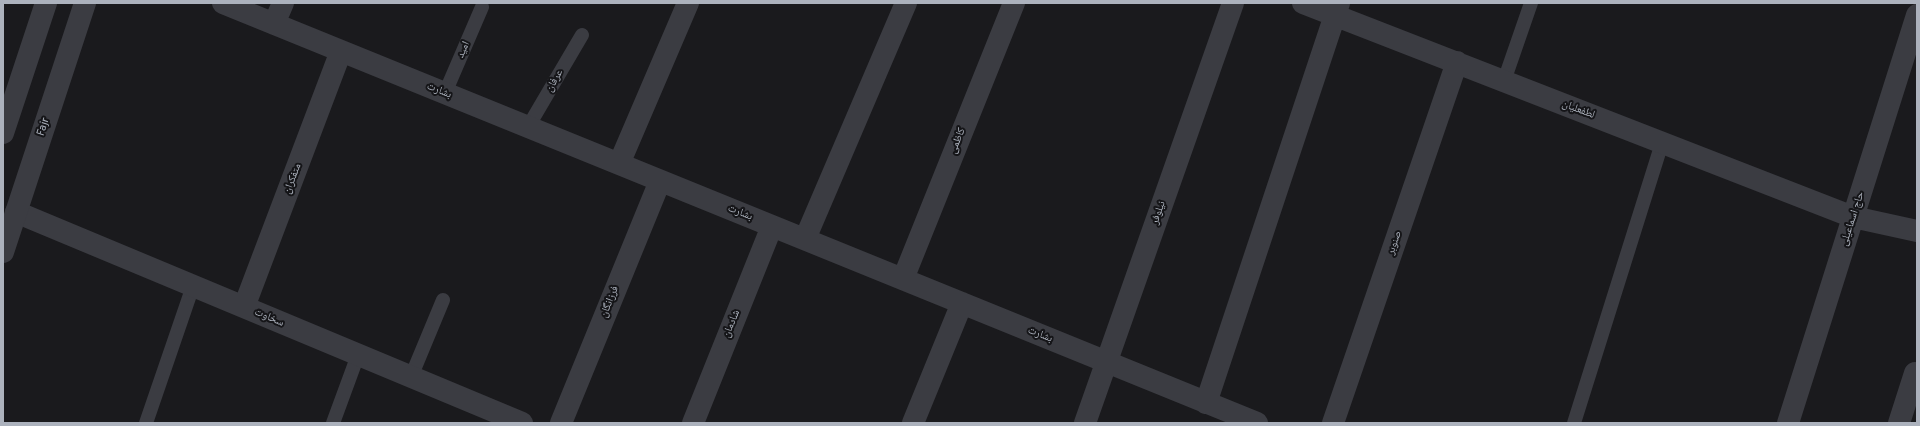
<!DOCTYPE html>
<html>
<head>
<meta charset="utf-8">
<style>
	body { margin:0 }
	#map { position:relative; width:1920px; height:426px; overflow:hidden; background:#1a1a1d; font-family:Overpass,sans-serif }
	canvas { display:block }
	.frame { position:absolute; inset:0; border:4px solid #acb2bd; pointer-events:none }
</style>
</head>
<body>
<div id="map">
<canvas width="1920" height="426"></canvas>
<div class="frame"></div>
</div>
<script>
const ctx = document.querySelector('canvas').getContext('2d');
ctx.lineJoin = 'round';
function stroke(path, color, width, dash) {
  ctx.strokeStyle = color;
  ctx.lineWidth = width;
  ctx.lineCap = dash ? 'butt' : 'round';
  ctx.setLineDash(dash || []);
  ctx.stroke(path);
}
function drawText(font, color, halo, rows, align = 'center') {
  ctx.font = font + ' Overpass,"Noto Naskh Arabic",sans-serif';
  ctx.lineWidth = 4;
  ctx.setLineDash([]);
  ctx.textBaseline = 'middle';
  ctx.strokeStyle = halo;
  ctx.fillStyle = color;
  for (const [text, x, y, turn = 0] of rows) {
    ctx.save();
    ctx.translate(x, y);
    ctx.rotate((+turn || 0) * Math.PI / 180);
    ctx.textAlign = isNaN(turn) ? turn : align;
    if (halo) ctx.strokeText(text, 0, 0);
    ctx.fillText(text, 0, 0);
    ctx.restore();
  }
}
stroke(new Path2D(`
	M1504,81l27,-78
	M445,93l37,-86
	M528,127l54,-92
	M411,377l32,-77
	M146,423l47,-137
	M333,423l25,-68
	M1574,423l88,-280`), '#3b3c42', 14);
stroke(new Path2D(`
	M223,3l1034,420
	M1303,3l550,214 64,14
	M274,24l9,-21
	M619,164l69,-161
	M16,212l506,211
	M805,239l101,-236
	M903,279l111,-276
	M244,307l97,-256
	M1206,403l133,-400
	M561,423l99,-242
	M693,423l79,-197
	M913,423l49,-120
	M1085,423l148,-420
	M1333,423l124,-361
	M1788,423l129,-408
	M1899,423l16,-50`), '#3b3c42', 22);
stroke(new Path2D(`
	M3,133l43,-130
	M3,252l82,-249`), '#3b3c42', 22);
drawText('11px', '#acb2bd', '#151518', [
	["امید",464,50,-66],
	["عرفان",555,81,-60],
	["بشارت",439,91,22],
	["لطفعلیان",1578,110,21],
	["Fajr",44,127,-72],
	["کاظمی",958,141,-68],
	["متفکران",293,179,-69],
	["بشارت",740,213,22],
	["نیلوفر",1159,213,-71],
	["حاج اسماعیلی",1853,219,-72],
	["صنوبر",1395,243,-71],
	["فرزانگان",610,302,-68],
	["سخاوت",269,318,23],
	["شادمان",732,324,-68],
	["بشارت",1040,335,22]
]);
</script>
</body>
</html>
